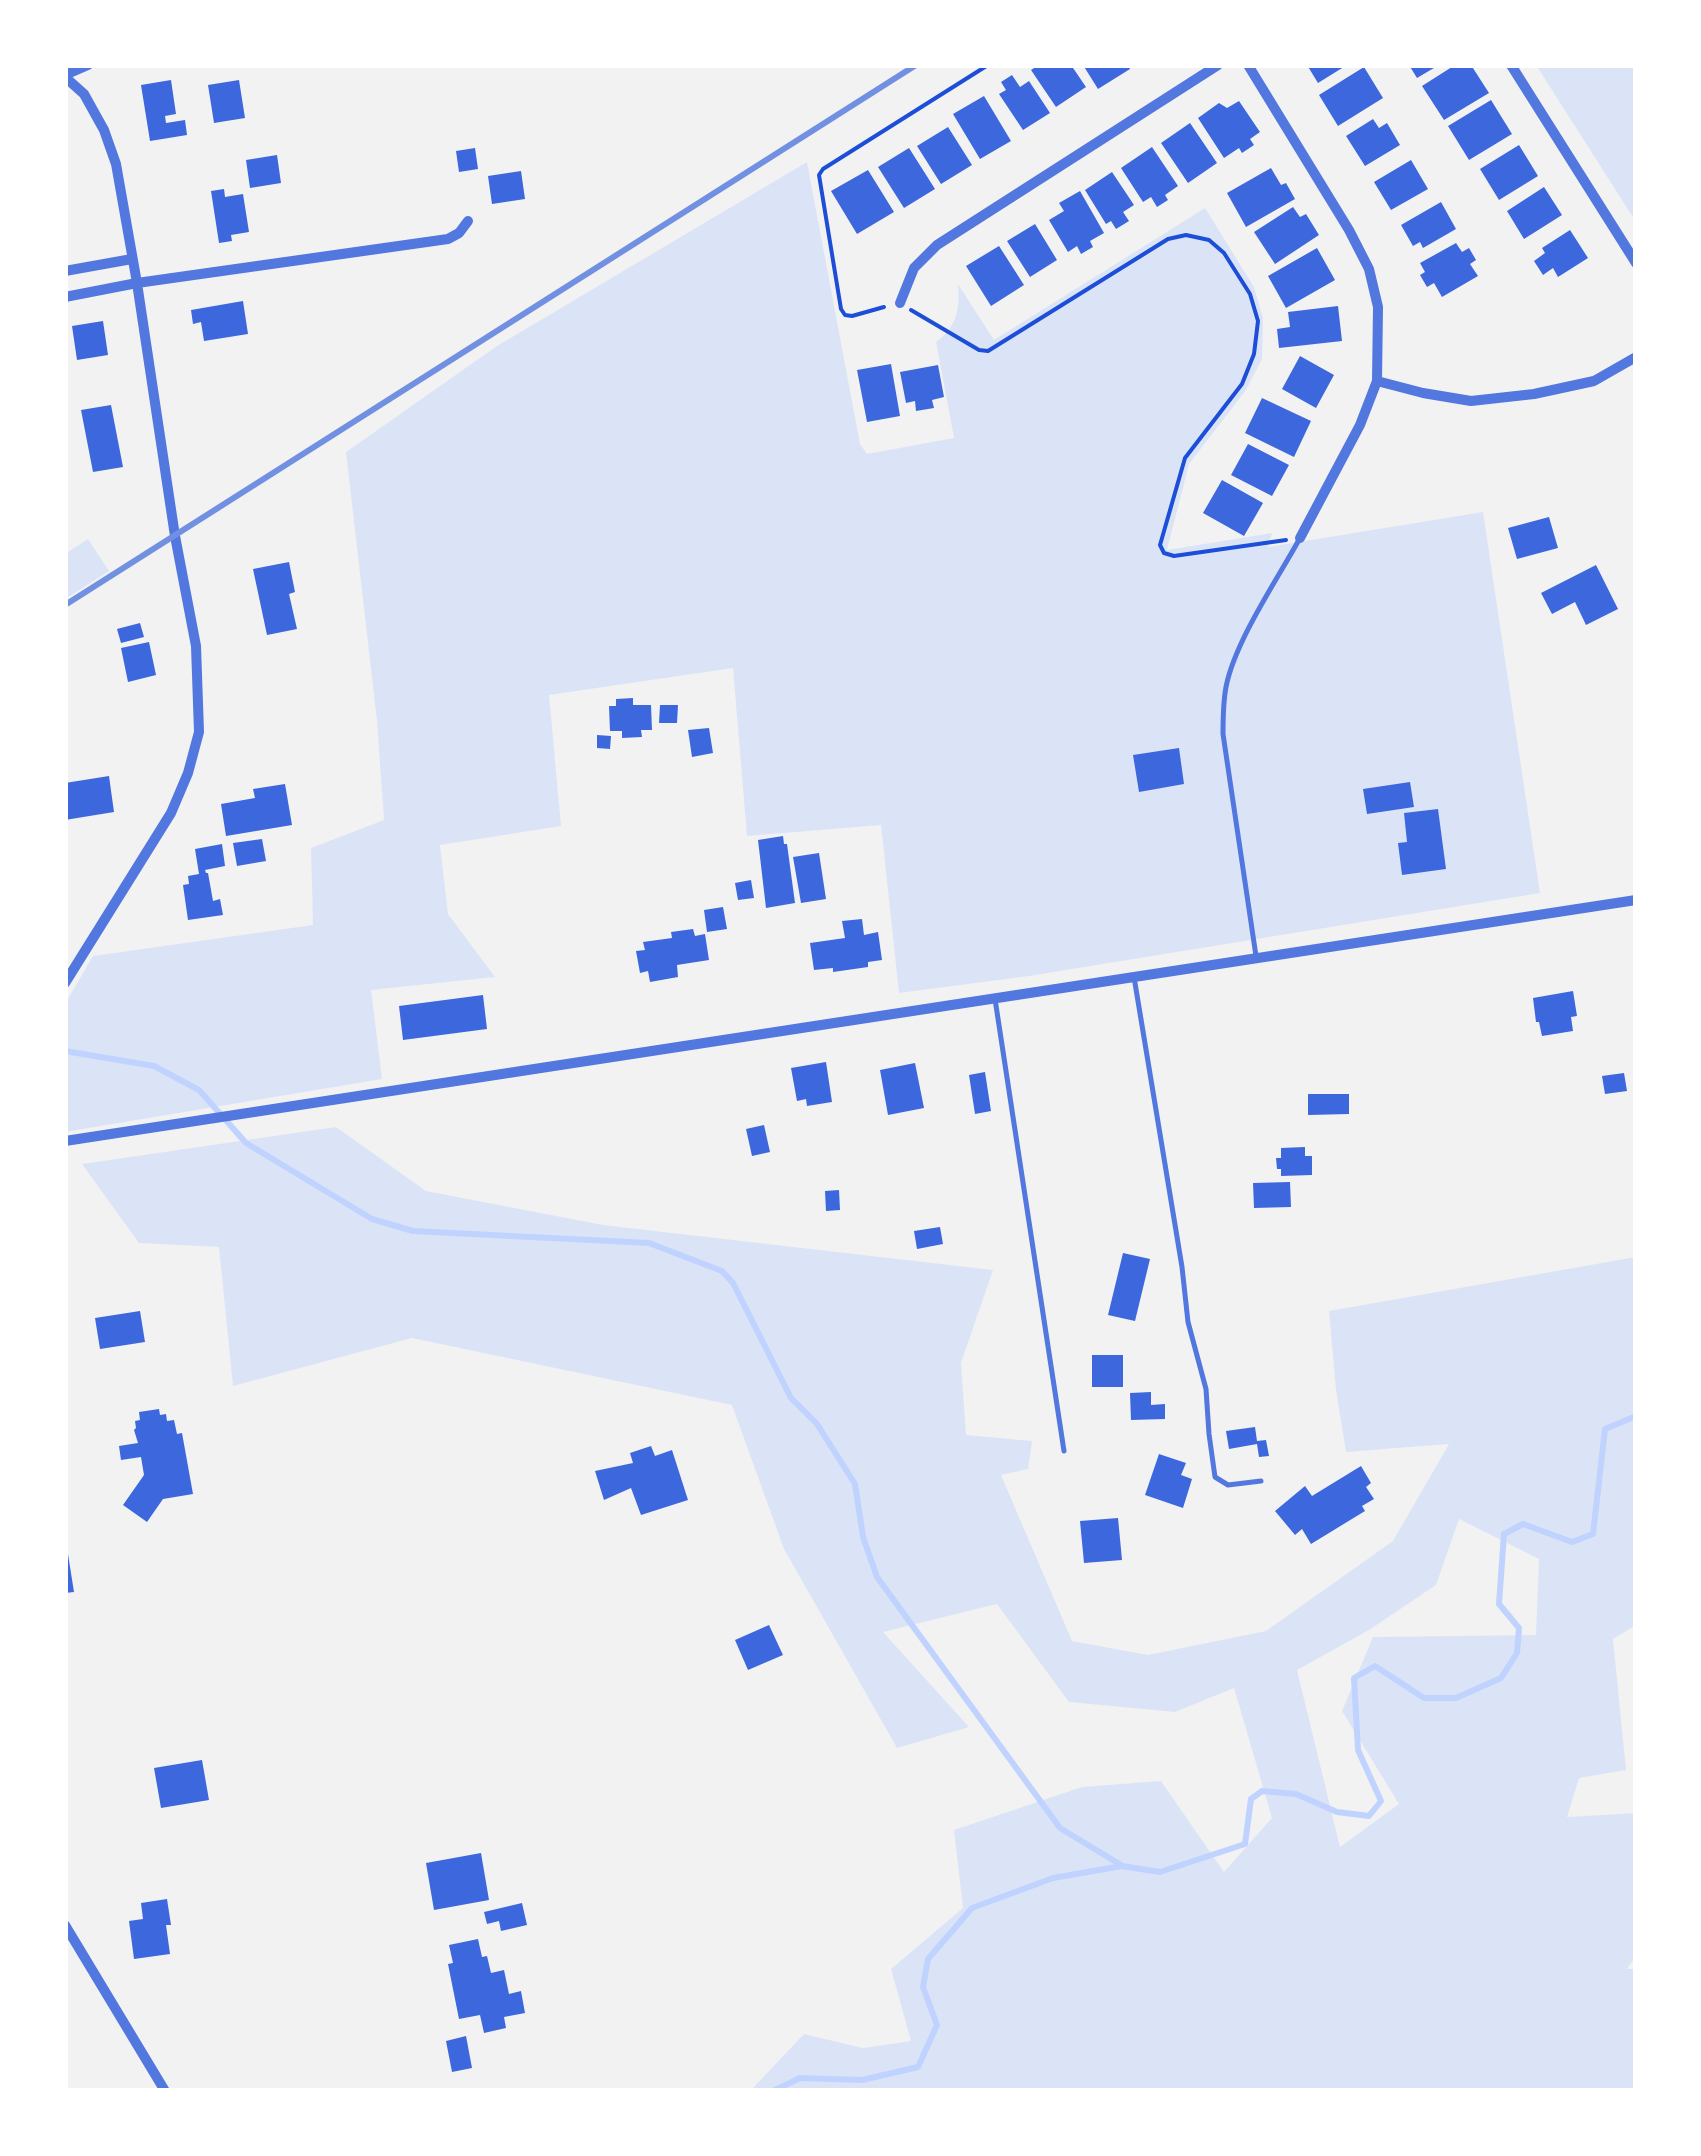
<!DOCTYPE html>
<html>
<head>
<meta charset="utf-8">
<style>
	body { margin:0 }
	#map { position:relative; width:1701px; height:2156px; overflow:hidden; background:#f2f2f2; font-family:Montserrat,sans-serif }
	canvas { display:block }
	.frame { position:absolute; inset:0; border:68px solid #fff; pointer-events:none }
</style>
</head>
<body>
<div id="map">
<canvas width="1701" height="2156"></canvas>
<div class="frame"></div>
</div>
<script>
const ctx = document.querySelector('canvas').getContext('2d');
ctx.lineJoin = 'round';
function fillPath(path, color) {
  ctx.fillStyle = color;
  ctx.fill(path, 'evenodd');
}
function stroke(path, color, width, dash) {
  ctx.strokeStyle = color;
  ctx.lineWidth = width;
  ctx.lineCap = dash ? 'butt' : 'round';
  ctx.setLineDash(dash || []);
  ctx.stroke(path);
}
fillPath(new Path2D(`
	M1536,65h100v157z
	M807,162l53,282 7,10 87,-16 -18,-96c21,-15 24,-33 22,-58l36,56 211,-132 49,79 9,31 -1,41 -16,31 -57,74 -22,86 105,-17 -4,14 215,-35 57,381 -511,83 -130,17 -18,-168 -134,11 -14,-168 -184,27 12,131 -121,19 8,69 47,63 -124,13 11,89 -317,53v-128l28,-48 220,-31 -2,-77 73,-28 -7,-99 -31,-269 151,-106z
	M88,539l21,32 -44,28v-45z
	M336,1127l90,64 177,34 390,45 -32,93 5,72 66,6 -4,28 -27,6 71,166 76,14 118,-24 127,-90 56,-97 -103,8 -10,-62 -7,-79 307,-54v368l-23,14 13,131 -47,8 -12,39 69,-4v143l-9,13h9v122h-886l54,-57 59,14 48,-7 -20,-72 72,-61 -9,-78 128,-43 79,-6 63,91 48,-54 -38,-130 -59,24 -106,-10 -72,-98 -114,28 86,95 -72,21 -113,-199 -52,-144 -320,-67 -179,48 -14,-139 -80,-4 -57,-79zM1459,1519l80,40 -3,76 -163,2 -31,74 57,93 -59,43 -43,-177 72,-40 67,-45z`), '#dbe4f7');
stroke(new Path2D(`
	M65,1051l89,15 45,24 47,53 126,76 41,12 236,12 73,28 11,12 58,115 26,26 38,60 8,53 14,40 183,251 61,37
	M773,2091l27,-13 62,2 56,-13 19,-42 -14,-38 5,-28 44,-51 81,-30 69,-12 38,6 85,-28 6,-45 11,-8 34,3 41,18 32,4 12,-15 -23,-51 -4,-72 21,-12 49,32h32l45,-20 16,-25 2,-25 -20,-24 5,-70 19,-10 49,18 21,-8 12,-105 31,-13`), '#bfd3fe', 6);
fillPath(new Path2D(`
	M1039,65h32l15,22 -30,20 -25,-37z
	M1083,65h45l2,4 -32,20z
	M1307,65h40l-29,18z
	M1409,65h30l-22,13z
	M1455,65h16l18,28 -45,27 -22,-34z
	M1364,67l19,31 -45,28 -19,-31z
	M1012,75l8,12 9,-6 21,32 -27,17 -24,-36 7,-4 -5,-8z
	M171,80l5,34 -11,2 1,7 19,-3 2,15 -37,6 -9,-56z
	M239,80l6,38 -31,5 -6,-38z
	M984,96l27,45 -31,18 -27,-45z
	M1491,100l21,34 -43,26 -21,-34z
	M1239,101l21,31 -10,7 4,6 -12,8 -3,-5 -15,10 -26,-40 21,-15 8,5z
	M1373,119l6,9 8,-5 13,22 -35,21 -19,-30z
	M1190,123l27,40 -29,20 -27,-40z
	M948,127l24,38 -31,19 -24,-38z
	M1519,145l19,31 -39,24 -19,-31z
	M1152,147l26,39 -13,9 3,5 -11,7 -6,-10 -8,5 -22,-34z
	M475,148l3,21 -19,3 -3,-21z
	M909,148l26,41 -31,19 -26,-41z
	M277,155l4,28 -31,5 -4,-28z
	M1411,160l17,29 -37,21 -17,-28z
	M1271,168l10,17 5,-2 9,16 -49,28 -19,-34z
	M868,170l26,42 -37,22 -26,-43z
	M521,171l4,28 -33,5 -4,-28z
	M1112,172l22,33 -11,7 6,9 -13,8 -5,-8 -5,3 -21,-34z
	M1544,187l18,28 -38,24 -17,-28z
	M224,189l1,8 18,-3 6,38 -18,3 1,6 -13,2 -8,-52z
	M1080,191l24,42 -14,8 3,6 -12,7 -4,-8 -9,6 -19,-32 15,-9 -5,-8z
	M1441,202l15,27 -33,19 -3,-6 -7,4 -12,-21z
	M1293,207l7,10 6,-3 13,21 -44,29 -21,-32z
	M1035,224l22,36 -27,17 -23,-36z
	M1570,230l18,28 -30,19 -5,-9 -10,7 -9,-14 11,-8 -3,-5z
	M1456,243l6,9 7,-4 7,12 -6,4 8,12 -36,21 -8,-14 -7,4 -7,-12 5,-3 -5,-9z
	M999,246l25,39 -33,21 -25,-40z
	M1317,248l18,32 -49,28 -18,-32z
	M243,301l5,33 -44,7 -3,-19 -8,2 -2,-14z
	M1338,306l4,35 -63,7 -2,-19 13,-2 -2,-15z
	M103,321l5,34 -31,5 -5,-34z
	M1300,356l34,19 -18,33 -34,-19z
	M891,364l9,52 -33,6 -10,-52z
	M938,365l6,32 -12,3 2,8 -18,3 -1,-10 -9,2 -6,-31z
	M1262,398l49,23 -17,36 -49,-24z
	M111,405l12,62 -30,5 -12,-62z
	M1248,444l41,21 -17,31 -41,-21z
	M1222,480l41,23 -19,33 -41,-23z
	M1549,517l9,31 -41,11 -9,-31z
	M289,562l6,30 -6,2 8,35 -30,6 -14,-66z
	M1596,565l22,44 -32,16 -11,-23 -23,12 -11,-21z
	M140,623l4,14 -23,6 -4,-14z
	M149,642l7,33 -28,7 -7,-34z
	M633,698v7h18l1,25h-11l1,7 -20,1v-7h-12l-1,-25h7v-7z
	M660,705h18l-1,18h-18z
	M709,728l4,25 -21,4 -4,-27z
	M597,735l14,1 -1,13 -13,-1z
	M1179,748l5,36 -45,8 -6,-37z
	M109,776l5,36 -49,8v-37z
	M1410,782l4,25 -47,7 -4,-25z
	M285,784l7,41 -66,11 -5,-32 34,-6 -2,-9z
	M1438,809l8,60 -44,6 -4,-32 9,-1 -3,-29z
	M783,836l1,8h3l8,59 -29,5 -8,-68z
	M262,839l4,22 -29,5 -4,-23z
	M222,844l3,22 -20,4 1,3h2l5,28 7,-2 3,16 -35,5 -5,-35 6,-1 -1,-8 11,-2 -4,-25z
	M819,853l7,46 -25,4 -8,-46z
	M751,880l3,18 -16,2 -3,-17z
	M723,907l4,22 -20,3 -3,-22z
	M862,919l2,16 14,-3 4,28 -14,2v5l-35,5v-4l-19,2 -4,-27 35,-5 -3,-17z
	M693,929l2,7 10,-2 4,26 -32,5 1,12 -28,5 -2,-11 -8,2 -4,-22 9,-1 -2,-8 29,-4 -1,-6z
	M1573,991l4,25 -6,1 2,14 -31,5 -3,-14h-3l-3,-24z
	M483,995l4,34 -84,11 -4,-34z
	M826,1062l6,40 -25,4 -1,-7 -9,2 -6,-33z
	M915,1063l9,45 -36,7 -8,-45z
	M985,1072l6,39 -16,3 -6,-39z
	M1624,1073l3,18 -22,3 -3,-18z
	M1308,1094h41v20l-41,1z
	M764,1125l6,27 -18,4 -6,-27z
	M1305,1147v9h7v19l-31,1v-7h-4l-1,-11h5v-10z
	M1290,1182l1,25 -37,1 -1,-25z
	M839,1190l1,20 -14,1 -1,-20z
	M940,1227l3,17 -26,5 -3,-18z
	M1123,1253l27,6 -15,62 -27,-6z
	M140,1311l5,31 -45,7 -5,-31z
	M1092,1355h31v32h-31z
	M1151,1392v13l14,-1v15l-34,1 -1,-27z
	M159,1409l1,6 6,-1 1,7 7,-1 3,14 5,-1 11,61 -30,5 -16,23 -24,-17 21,-30 -3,-18 -20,3 -2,-14 19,-3 -4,-13 2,-2 -1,-7 5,-1 -1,-8z
	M1255,1427l2,14 9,-1 3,16 -10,1 -2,-13 -28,5 -3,-18z
	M651,1446l4,10 17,-6 16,50 -47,15 -10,-27 -27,12 -9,-29 38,-8 -3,-10z
	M1159,1454l27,9 -5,12 11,4 -9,29 -38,-13z
	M1361,1466l10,17 -5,4 8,12 -12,7 3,5 -54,33 -9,-15 -7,6 -20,-24 30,-25 7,10z
	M1118,1518l4,42 -38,3 -4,-42z
	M65,1548h2l7,44 -9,1z
	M769,1625l14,30 -35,15 -13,-30z
	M202,1760l7,40 -48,8 -7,-40z
	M481,1853l8,47 -55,10 -8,-47z
	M167,1899l4,26h-5l4,29 -36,5 -5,-38 14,-2 -2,-16z
	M522,1903l5,22 -26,6 -2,-10 -12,3 -3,-12z
	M478,1939l4,18 5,-1 4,17 13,-3 5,24 12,-3 4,22 -21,4 2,11 -22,5 -4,-18 -21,4 -11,-55 5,-1 -4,-18z
	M466,2036l6,32 -20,4 -6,-31z`), '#3d67dc');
stroke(new Path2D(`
	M884,307l-32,9 -7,-1 -4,-6 -22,-134 4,-6 165,-104
	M911,310l68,40 9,1 180,-112 18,-4 23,5 15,13 26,41 8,27 -4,33 -12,30 -57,74 -25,87 4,8 10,3 112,-16`), '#1d4ed8', 4);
stroke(new Path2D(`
	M1256,956l-33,-222c0,-16 0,-31 3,-47 9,-46 51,-107 74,-149
	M1134,977l48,290 6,55 18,67 3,45 6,43 13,8 33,-4
	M995,999l69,452`), '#5277de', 5);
stroke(new Path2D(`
	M1248,65l101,165 20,39 9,38 -1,74 -17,44 -60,113
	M1511,65l125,198
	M65,75l23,-10
	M65,77l19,17 20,36 12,34 21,119 38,253 21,110 3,86 -11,41 -17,40 -106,170
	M65,271l67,-12
	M65,297l72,-14 311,-44 11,-6 9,-12
	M900,303l14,-35 23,-23 281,-180
	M1377,381l46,12 48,8 63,-7 60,-13 42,-24
	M65,1141l1571,-241
	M65,1925l100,166`), '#5277de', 10);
stroke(new Path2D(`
	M65,605l851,-540`), '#7290e2', 6);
</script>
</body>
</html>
